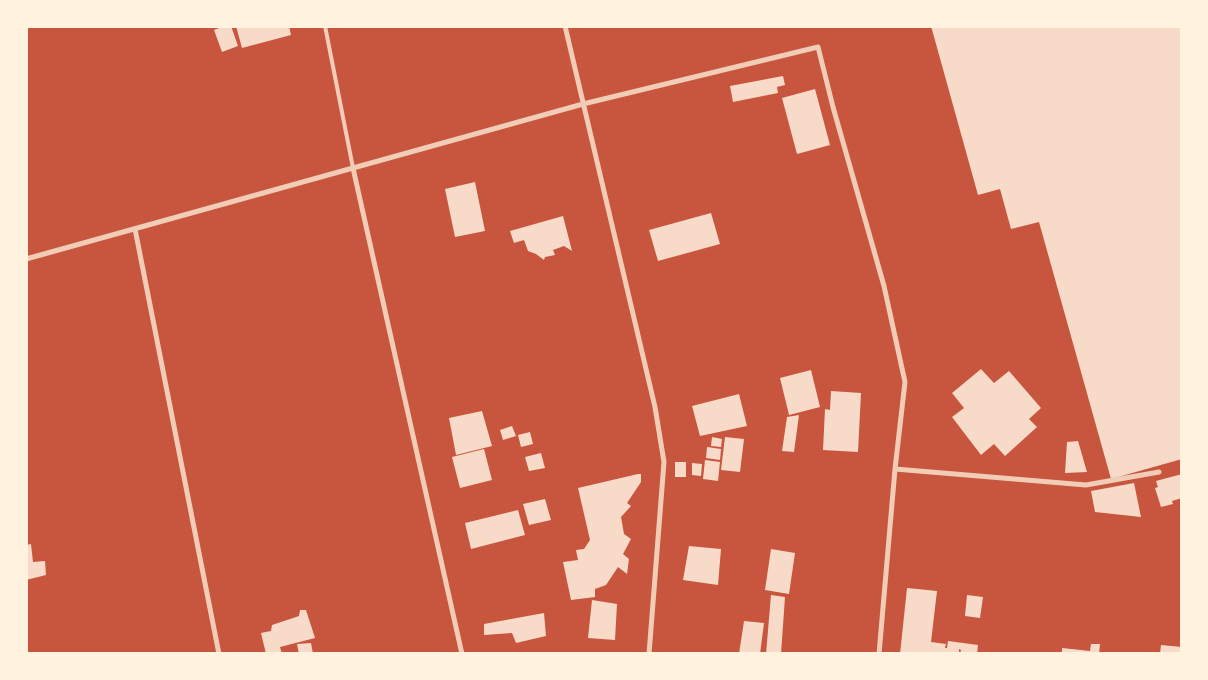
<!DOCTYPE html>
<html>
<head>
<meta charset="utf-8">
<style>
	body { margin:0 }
	#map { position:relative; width:1208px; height:680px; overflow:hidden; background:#c8553d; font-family:Ubuntu,sans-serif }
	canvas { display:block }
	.frame { position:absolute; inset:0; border:28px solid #fff3e0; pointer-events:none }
</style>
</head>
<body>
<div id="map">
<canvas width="1208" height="680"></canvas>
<div class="frame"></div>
</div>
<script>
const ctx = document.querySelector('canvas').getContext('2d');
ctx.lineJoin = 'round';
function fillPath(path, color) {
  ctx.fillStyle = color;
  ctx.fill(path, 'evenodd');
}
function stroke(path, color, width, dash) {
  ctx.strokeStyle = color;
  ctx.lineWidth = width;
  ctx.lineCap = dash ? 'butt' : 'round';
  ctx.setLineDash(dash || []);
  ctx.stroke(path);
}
fillPath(new Path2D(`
	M225,26h6l7,20 -16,6 -8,-22z
	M236,26h53l2,9 -49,13z
	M931,26h251v433l-71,20 -72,-257 -28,7 -11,-40 -22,6z
	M783,76l2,9 -8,2 1,6 -45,9 -3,-16z
	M815,89l15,56 -33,9 -15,-56z
	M475,182l10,49 -30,6 -10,-48z
	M711,213l9,31 -62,17 -9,-31z
	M563,216l9,35 -8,-5 -11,4 2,5 -10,2 -1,3 -8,-6 -8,-3 -4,-11 -10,3 -4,-12z
	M981,369l13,14 15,-12 32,37 -12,11 8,8 -32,29 -11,-12 -13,11 -29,-38 12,-9 -12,-15z
	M811,370l9,37 -31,8 -9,-37z
	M831,391l30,2 -3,59 -35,-2 2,-41 5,1z
	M739,394l8,32 -47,10 -8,-30z
	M482,411l10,35 -36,9 -7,-37z
	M799,415l-5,37 -12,-1 5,-34z
	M512,426l4,10 -13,4 -3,-10z
	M530,432l3,12 -12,3 -3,-12z
	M712,437l10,2 -1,8 -10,-1z
	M725,437l19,2 -4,33 -19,-2z
	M1078,441l9,31 -22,1 2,-31z
	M707,447l14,2 -1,11 -14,-2z
	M484,449l8,31 -32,8 -8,-31z
	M541,453l4,15 -16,3 -4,-14z
	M705,460l15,2 -2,19 -15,-2z
	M675,462h11v15h-11z
	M692,463l10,1 -1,12 -9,-1z
	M638,474h3v8l-14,21 4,3 -10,11 3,17 7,5 -8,15 6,5 -2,15 -9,-7 -12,18 -11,4v8l-24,3 -8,-38 15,-2 -2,-10 8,-1 6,-9 -12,-52z
	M1182,474v24l-10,3 1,3 -12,3 -6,-19 3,-1 -2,-6z
	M1134,483l7,34 -46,-5 -4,-21z
	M545,499l6,21 -22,5 -6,-21z
	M518,510l7,25 -54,14 -6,-26z
	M31,544l2,18 12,-1 1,14 -20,5v-35z
	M689,546l32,3 -3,36 -35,-5z
	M771,549l24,4 -6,41 -24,-4z
	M907,588l30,3 -6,51 15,2 -1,4h2l1,-7 30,4 -1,9h-17l1,-4 -2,-1v5h-59z
	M771,595l14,2 -4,57h-15z
	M967,595l16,2 -3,21 -15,-2z
	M592,600l25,4 -2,36 -27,-2z
	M300,610h6l9,28 -35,9 2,7h-16l-5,-21 10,-2 1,-6 27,-9z
	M544,613l2,23 -30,7 -4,-10 -28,2v-11z
	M744,621l20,2 -4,31h-21z
	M311,643l2,11h-14l-2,-10z
	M1091,644h9l-1,10h-37v-6l28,3z
	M1161,645l21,2v7h-22z`), '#f7dbc8');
stroke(new Path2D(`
	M325,26l28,142`), '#f1ccb7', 4);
stroke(new Path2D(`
	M565,26l90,381 9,55 -15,192
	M353,168l109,486
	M135,229l84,425
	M26,259l557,-155 235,-57 15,60 51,179 21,96 -10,87 -16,185
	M895,469l191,16 73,-13`), '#f1ccb7', 5);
</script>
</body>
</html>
